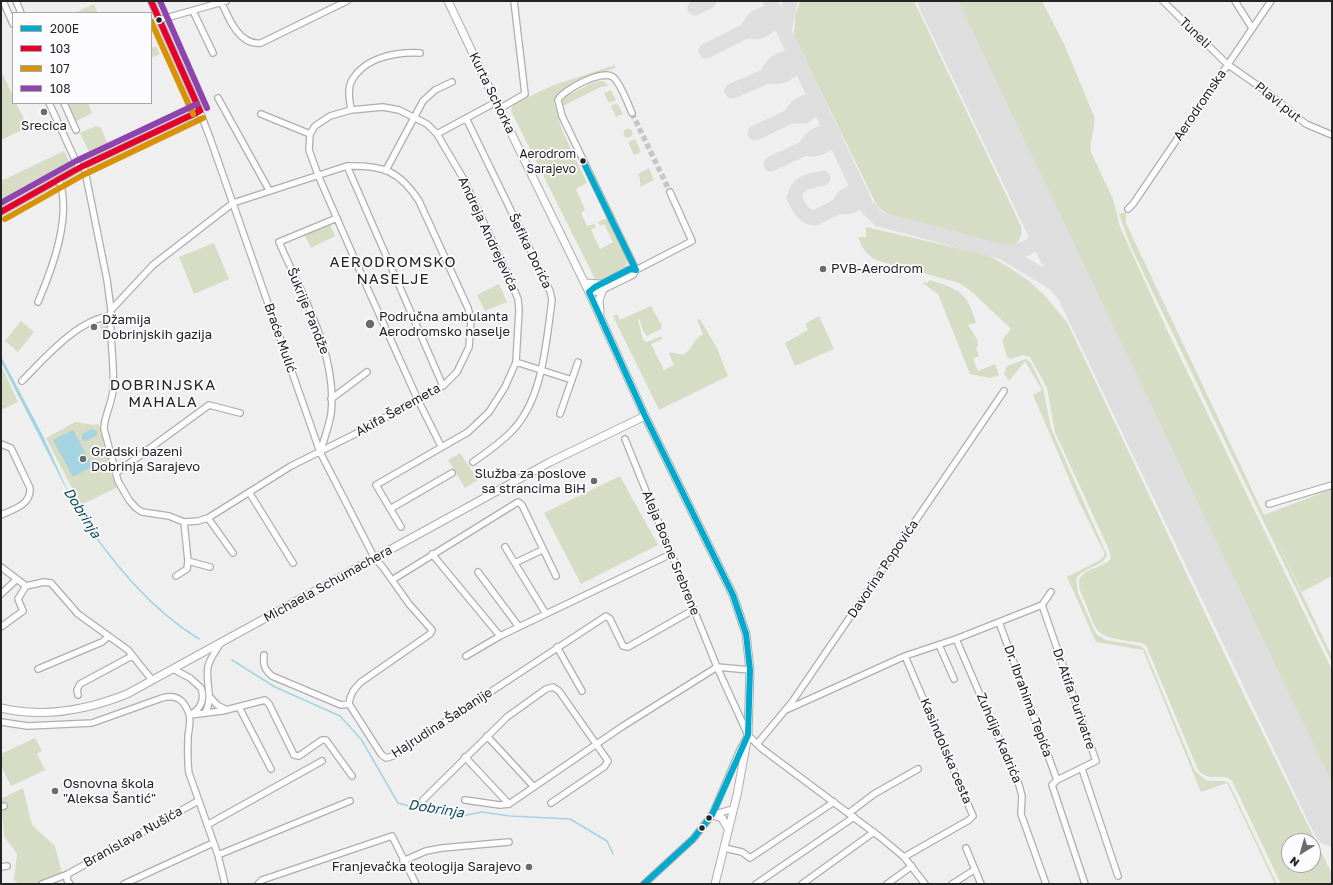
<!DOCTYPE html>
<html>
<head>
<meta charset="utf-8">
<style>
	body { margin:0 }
	#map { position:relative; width:1333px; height:885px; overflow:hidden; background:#efeff0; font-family:"Golos Text",sans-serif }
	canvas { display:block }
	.frame { position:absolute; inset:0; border:2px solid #242425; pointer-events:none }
	.legend { position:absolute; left:12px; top:12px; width:140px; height:92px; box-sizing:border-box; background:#fcfcfe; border:1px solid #a6a6a7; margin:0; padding:5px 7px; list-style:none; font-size:12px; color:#242425 }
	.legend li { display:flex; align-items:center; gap:8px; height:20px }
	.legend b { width:20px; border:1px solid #a6a6a7 }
	.north { position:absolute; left:1281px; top:833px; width:40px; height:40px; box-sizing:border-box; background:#fcfcfe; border:1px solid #a6a6a7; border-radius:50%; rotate:217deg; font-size:11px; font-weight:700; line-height:16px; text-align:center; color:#242425 }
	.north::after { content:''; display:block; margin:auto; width:14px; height:18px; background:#6b6b6c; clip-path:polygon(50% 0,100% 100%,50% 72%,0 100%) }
</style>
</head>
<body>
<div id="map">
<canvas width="1333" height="885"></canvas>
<div class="frame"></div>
<ul class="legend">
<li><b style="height:5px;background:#00a9ce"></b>200E</li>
<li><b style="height:5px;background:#e4002b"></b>103</li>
<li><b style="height:5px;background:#d79206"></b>107</li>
<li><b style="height:5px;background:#8e44ad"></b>108</li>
</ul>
<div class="north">N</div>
</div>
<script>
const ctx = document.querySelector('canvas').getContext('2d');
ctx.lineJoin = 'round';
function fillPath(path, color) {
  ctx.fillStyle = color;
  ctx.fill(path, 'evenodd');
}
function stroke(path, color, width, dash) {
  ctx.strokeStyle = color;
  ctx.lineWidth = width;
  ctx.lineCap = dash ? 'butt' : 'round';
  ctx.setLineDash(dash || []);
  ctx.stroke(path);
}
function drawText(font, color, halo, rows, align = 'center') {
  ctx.font = font + ' "Golos Text",sans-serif';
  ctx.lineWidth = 3.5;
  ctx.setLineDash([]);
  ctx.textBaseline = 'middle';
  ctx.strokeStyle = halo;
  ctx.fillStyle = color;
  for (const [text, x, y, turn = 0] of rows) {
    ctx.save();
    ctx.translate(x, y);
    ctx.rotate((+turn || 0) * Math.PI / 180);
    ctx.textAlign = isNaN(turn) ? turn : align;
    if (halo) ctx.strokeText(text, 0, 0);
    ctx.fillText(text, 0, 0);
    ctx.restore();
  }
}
fillPath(new Path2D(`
	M800,1h114l107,225c2,12 -2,19 -14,20l-116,-31 -8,-4 -6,-5 -83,-170 1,-20z
	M953,1h89l22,43 30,72c2,12 -5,24 -3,36l22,47 7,28 47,103 165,340v117l-94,-200 -89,-178z
	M94,4l4,9h-24z
	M156,46l4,8 -9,4v-10z
	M615,65v3c-19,6 -54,15 -61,35l8,27 25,53 -11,6 9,21 -4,3 6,13 7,-2 2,3 -5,3 9,19 13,-7 -9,-18 -4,2 -2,-4 9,-4 20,41 -1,8 -27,13 -4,-1 -84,-168 2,-7 41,-19z
	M1,71l12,25v7h3l12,24 -27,13z
	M597,81h6l6,5 -8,1 -40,20 3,-10z
	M611,90l5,10 -7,3 -5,-10z
	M72,103h16l4,10 -17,9 -8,-17z
	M617,103l6,11 -7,3 -5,-11z
	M96,126l5,2 8,19 -18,9 -11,-23z
	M623.5 133a4.5 4.5 0 1 1 9 0a4.5 4.5 0 1 1-9 0Z
	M635,139l6,13 -7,3 -6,-13z
	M64,151l7,14 -70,39v-23z
	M649,168l5,12 -14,7v-9l-2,-4z
	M1126,212v11l138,292 68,-26v87l-30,16 -32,-65 62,129v7l-201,-416 -12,-33z
	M330,224l5,12 -24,12 -7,-14z
	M866,227l122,28 22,13 19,13 17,16 21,25 177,373 88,179v10h-51l-49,-103c-10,-10 -22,3 -34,-11l-52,-125c-5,-3 -12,-3 -18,-4 -34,-5 -31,-9 -43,-39 -3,-7 -8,-16 -5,-24 6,-11 24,-9 31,-20l-2,-8 -54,-118 -8,-44 -17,-31 -8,-2 -11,4 -4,-2 -5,-17 9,-11 -39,-37 -13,-9 -83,-23c-10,-6 -14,-12 -18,-23h8zM1289,841h24v24h-24z
	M214,243l15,36 -35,15 -15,-37z
	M929,280c29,8 39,13 47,43l-8,2 9,14 1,8 -2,1 3,8 -6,3 5,12 17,-7 4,11 -9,3 -20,-4 -32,-80 -14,-10 -1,-2 5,1z
	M499,284l8,18 -22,9 -8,-16z
	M651,306l11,20 -1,3 -14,7 -4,-5 -4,-13 -1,2 5,20 4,2 14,-6 1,3 -11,5 13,26 10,-5 -5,-11 2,-2 12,3c10,-6 10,-16 20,-21l-6,-14 3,-1 17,29 11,28 -69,34 -46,-94 4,-2 3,6z
	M819,316l15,33 -39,17 -10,-23 23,-13 -3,-6z
	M109,320l1,15 -8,1 -2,-15z
	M21,321l13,11 -16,20 -13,-11z
	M1026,359l5,4 12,25 8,40 56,127c-4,12 -24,12 -31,24l2,14 18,41 10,6 35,6 4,4 50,121 12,10h18l4,2 48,101h-2l-48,-101 -26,9 -58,-142 -47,-8 -29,-65 33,-17 4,-4v-4l-24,-48 -47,-109 9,-5 -17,-29 -16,20 -5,-7 3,-8z
	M1,365l17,37 -17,8z
	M75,422l19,3 4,-1 6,11 -1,6 15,46 -37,18 -35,-67z
	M460,453l18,27 -13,8 -17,-28z
	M620,476l38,69 -77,39 -37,-71z
	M35,738l7,13 -5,3 8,16 -34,16 -10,-20v-12z
	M23,788l9,37 23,21 7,27 -10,11h-34l-4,-5 3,-25 -13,-18 -3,-37z`), '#d7ddc5');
fillPath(new Path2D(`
	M1,356l42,80 29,64 -71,-138z
	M92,429l5,2v4l-11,6 -4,-1v-6z
	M73,430l17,31 2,-1 3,5 -22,12 -20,-37z`), '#a3d4e0');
stroke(new Path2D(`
	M71,499c33,54 74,107 128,140
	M232,660l43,27 65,29 21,23 37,64 25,7 39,6 20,-4 28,4 60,3 37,22 6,13`), '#a3d4e0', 1.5);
stroke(new Path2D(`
	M770,1l97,206 12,12 124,33 51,31 36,38
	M695,8l14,-7
	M766,13l10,1c-5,14 -15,20 -30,17l9,-13z
	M784,31l6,-30
	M706,51l40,-20
	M793,58l6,1c-6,14 -18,20 -32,17 4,-13 14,-18 26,-18z
	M732,91l35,-15
	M827,132l7,1c-3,13 -18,18 -29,15 5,-10 11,-15 22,-16z
	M755,133l36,-17h14l8,-6 5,-9c-13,-1 -21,3 -27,15
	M771,164l34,-16
	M823,178c-14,4 -25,3 -29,20 5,8 9,20 21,20l23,-12
	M851,193l11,2c-4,11 -13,13 -24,11l6,-9z
	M1003,252c26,0 39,-8 37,-36`), '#dededf', 15);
stroke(new Path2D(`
	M937,1l395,826`), '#dededf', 38);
stroke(new Path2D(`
	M632,113l38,79`), '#c6c6c7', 5.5, [5.5, 3]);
const minor = new Path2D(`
	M3,1l10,23
	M16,1l5,12
	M151,1l46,103 13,34 110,314 55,107 7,7 27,38 23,26 -2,4 -69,48c-7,7 -11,12 -12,22l32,50 5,4 7,-2 213,-140 4,3 13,27 5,1 65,-37
	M221,1c7,16 18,45 40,42l86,-42
	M1163,1l64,63 40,28 39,32 26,11
	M1235,1l17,27
	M193,11l20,42
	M159,20l67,-19
	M218,98l51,92
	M49,103l30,65
	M64,103l12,27
	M499,109l26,-15 -11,-93
	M351,110c-1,-9 -4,-20 0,-28 13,-25 45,-30 69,-29
	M632,113c-4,-9 -12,-31 -19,-36 -11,-8 -50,13 -55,23l4,16 74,154
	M261,114l49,20
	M466,118l84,173 2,9c-6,43 -9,100 -41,132 -12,12 -25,21 -38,30
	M437,134l59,-32
	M84,166l23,114 4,30
	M347,166c35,-1 52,4 72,35l49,107 3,12 -2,27 -12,25 -13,13 -89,49 -64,32 -83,52 -10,3 -14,1 -15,-6 -27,-4 -6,-4 -7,-8 -11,-19 -14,-52c0,-13 8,-25 9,-39 2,-26 -4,-53 -2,-80l42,-45 80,-62z
	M347,166l96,220
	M386,170l37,-69 12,-11 17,-8
	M1128,209l5,-5 138,-203
	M1,212l78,-44 121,-57
	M589,292h9l35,-17 3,-5 56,-29 -22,-49
	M589,292l6,-5 35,-18 6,1
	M38,302c15,-35 34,-86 21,-123
	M516,362l56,18
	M22,381c23,-23 55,-61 88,-65
	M331,399l36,-27
	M560,414l18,-52
	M625,439l92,228 31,68 13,13 119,89 24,20 21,27
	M1,444l10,4 19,40c1,17 -16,21 -29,27
	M320,452c4,-12 9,-26 11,-38 7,-59 -29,-119 -52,-172l58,-24
	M116,473l93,-68 31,8
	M249,492l44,71
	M1269,504l63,-19
	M390,509l62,-36
	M208,518l25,35
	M184,522l4,39 22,6
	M401,527l-25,-42 92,-53 21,-20 16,-25 11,-25 3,-52 -1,-11 -10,-24 -45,-97 -26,-44 -10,-10 -28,-14 -16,-3 -32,3 -21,6 -15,10 -5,8 -1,16 9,25 48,110 52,115 23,46
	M505,547l41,67
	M432,554l68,82
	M515,563l27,-13
	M1,567l25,19 18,-4 7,1 27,31 50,36 24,30
	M478,572l41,55
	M176,576l11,-7 1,-8
	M392,580l126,-78 4,3 34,71
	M1,594l16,-15
	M1042,605l54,156 -39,19 -5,5 33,99
	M999,622l58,158
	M1,627l22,-16 -5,-12 8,-13
	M956,639l63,146 3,11 -1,18 25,70
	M939,645l15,34
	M557,647l25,44
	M264,655c-1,10 0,14 8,21l69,29 8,-1
	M466,656l34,-20 171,-82
	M38,669l64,-27 7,-6
	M173,669l17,9 11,10c4,11 0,20 -9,26
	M78,695l-1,-5 3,-6 52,-28
	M210,697l7,8 10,5
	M239,707l32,62
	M788,709l117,-53 51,-17 86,-34 9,-13
	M205,713c9,-15 0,-30 3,-46 1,-8 9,-17 13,-25
	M190,715l32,-4 43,-11 4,4 25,51 5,1 23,-16h4l26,36
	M1,722l27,4 64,-3 70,-25c14,-4 22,1 27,16 2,6 0,16 -1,22 0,13 -1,24 1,37l29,82 7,29
	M487,736l47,51
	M757,744l35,-42 212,-311
	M465,757l44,47
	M1082,769l36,107
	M423,800l84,-83 39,-28 7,-2 6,4 49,70 -4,6 -53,36
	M465,800l35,5 9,-1 114,-78 94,-59 33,3
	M1,807l3,-1
	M849,813l25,-19 44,-25
	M712,815l21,-6
	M207,825l115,-64
	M724,848l18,4 8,6 84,-56
	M966,848l15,36
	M218,855l132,-54
	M904,857l65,-37 4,-4 -68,-160
	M403,861l23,-10 16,-3 67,-6
	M1,867l6,-1
	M68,874l-1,6 3,4
	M42,884l26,-10 130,-73
	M124,884l89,-41
	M258,884l4,-4 130,-44 24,48
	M644,884l49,-45 19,-24 28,-65 7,-13
	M756,884l98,-67
	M802,884l72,-52
	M887,884l25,-18
	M952,884l22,-14`);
const major = new Path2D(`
	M448,1l48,101 93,190 56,124 88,179 13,39 4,36 -2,65 -11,60 -22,89
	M585,283l15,1
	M600,312l-1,-12 4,-11
	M1,708c42,10 86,2 126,-14l423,-232 95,-46
	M712,815l10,3 6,11`);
stroke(minor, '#aeaeaf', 8);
stroke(major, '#aeaeaf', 9);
stroke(minor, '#fdfdfd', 5.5);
stroke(major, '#fdfdfd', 7);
stroke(new Path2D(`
	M583,161l53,109
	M636,270l-6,-1 -35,18 -6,5 56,124 88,179 13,39 4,36 -2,65 -36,80 -19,24 -49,45`), '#00a9ce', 6);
stroke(new Path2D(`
	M151,1l49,110
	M1,212l78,-44 121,-57`), '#e4002b', 6);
stroke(new Path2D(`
	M151,21l42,93
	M5,219l78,-44 120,-57`), '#d79206', 6);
stroke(new Path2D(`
	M160,1l47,107
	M1,203l75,-42 121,-57`), '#8e44ad', 6);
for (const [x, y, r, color] of [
	[159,20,3.5,"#242425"],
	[44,112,4,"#6b6b6c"],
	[583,161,3.5,"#242425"],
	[823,269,4,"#6b6b6c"],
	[370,324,5,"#6b6b6c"],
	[94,327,4,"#6b6b6c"],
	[83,459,4,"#6b6b6c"],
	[594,481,4,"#6b6b6c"],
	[55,791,4,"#6b6b6c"],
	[709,818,3.5,"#242425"],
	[702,828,3.5,"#242425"],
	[529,867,4,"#6b6b6c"]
]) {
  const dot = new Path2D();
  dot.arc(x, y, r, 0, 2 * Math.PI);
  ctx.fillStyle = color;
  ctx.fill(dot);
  stroke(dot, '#fcfcfe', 1.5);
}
drawText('12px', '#242425', '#fcfcfe', [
	["Aerodrom",576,154],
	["Sarajevo",576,169]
], 'right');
drawText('13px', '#242425', '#fcfcfe', [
	["Tuneli",1195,33,44],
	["Kurta Schorka",492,93,64],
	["Plavi put",1278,102,39],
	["Aerodromska",1200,105,-56],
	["Andreja Andrejevića",488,234,65],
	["Šefika Dorića",530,251,64],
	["Šukrije Pandže",308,311,68],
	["Braće Mulić",280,338,71],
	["Akifa Šeremeta",398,410,-29],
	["Aleja Bosne Srebrene",671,553,68],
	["Davorina Popovića",883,569,-56],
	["Michaela Schumachera",328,584,-29],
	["Dr Atifa Purivatre",1074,699,71],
	["Dr. Ibrahima Tepića",1028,701,70],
	["Hajrudina Šabanije",442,723,-33],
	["Zuhdije Kadrića",999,738,67],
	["Kasindolska cesta",946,751,67],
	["Branislava Nušića",133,837,-29]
]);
drawText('13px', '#242425', '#fcfcfe', [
	["Srecica",44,126,"center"],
	["PVB-Aerodrom",831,269],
	["Područna ambulanta",379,317],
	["Aerodromsko naselje",379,332],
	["Džamija",102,320],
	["Dobrinjskih gazija",102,335],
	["Gradski bazeni",91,452],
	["Dobrinja Sarajevo",91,467],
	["Služba za poslove",586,474,"right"],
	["sa strancima BiH",586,489,"right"],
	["Osnovna škola",63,784],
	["\"Aleksa Šantić\"",63,799],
	["Franjevačka teologija Sarajevo",521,867,"right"]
], 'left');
drawText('italic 14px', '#0c4c58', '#fcfcfe', [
	["Dobrinja",82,513,58],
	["Dobrinja",436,809,9]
]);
ctx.letterSpacing = '1px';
drawText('15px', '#242425', '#fcfcfe', [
	["AERODROMSKO",393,262],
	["NASELJE",393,279],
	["DOBRINJSKA",163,385],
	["MAHALA",163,402]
]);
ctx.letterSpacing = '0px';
</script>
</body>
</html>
